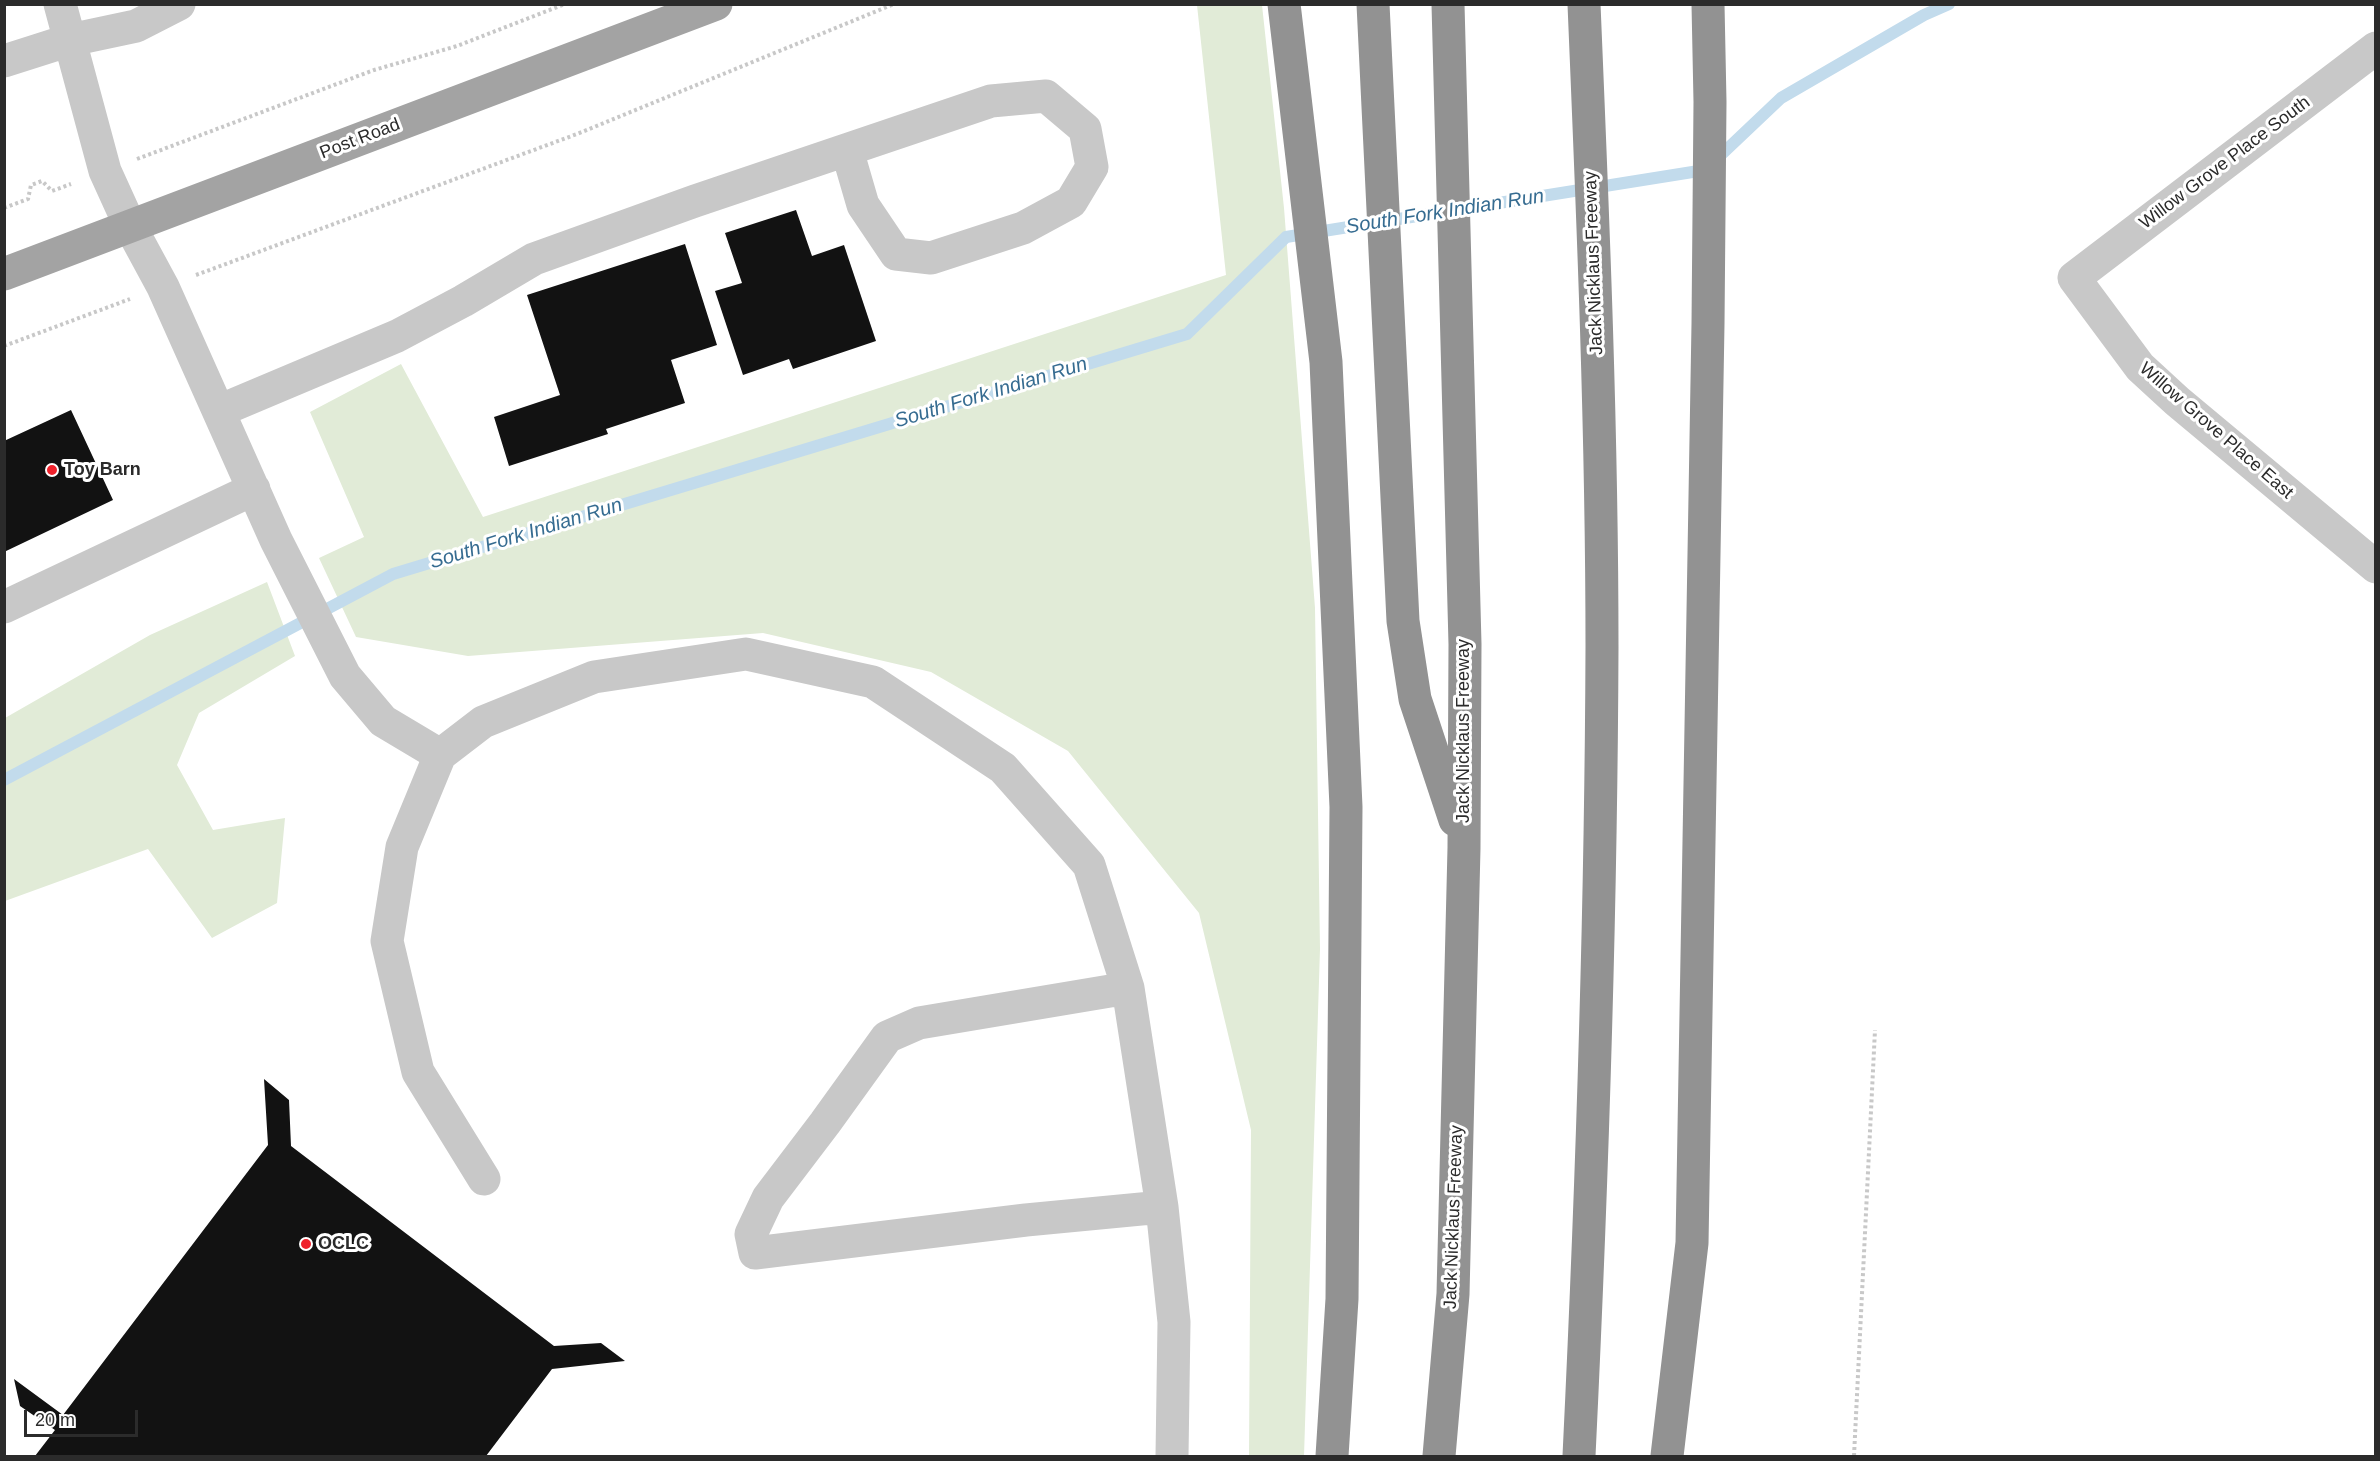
<!DOCTYPE html>
<html>
<head>
<meta charset="utf-8">
<style>
	body { margin:0 }
	#map { position:relative; width:2380px; height:1461px; overflow:hidden; background:#fff; font-family:Arial,sans-serif }
	canvas { display:block }
	.frame { position:absolute; inset:0; border:6px solid #2b2b2b; pointer-events:none }
	.scale { position:absolute; left:24px; top:1410px; width:114px; height:27px; box-sizing:border-box; border:3px solid #2b2b2b; border-top:0; padding-left:8px; font-size:18px; line-height:21px; white-space:nowrap; color:#2b2b2b; -webkit-text-stroke:4px #fff; paint-order:stroke }
</style>
</head>
<body>
<div id="map">
<canvas width="2380" height="1461"></canvas>
<div class="frame"></div>
<div class="scale">20 m</div>
</div>
<script>
const ctx = document.querySelector('canvas').getContext('2d');
ctx.lineJoin = 'round';
function fillPath(path, color) {
  ctx.fillStyle = color;
  ctx.fill(path, 'evenodd');
}
function stroke(path, color, width, dash) {
  ctx.strokeStyle = color;
  ctx.lineWidth = width;
  ctx.lineCap = dash ? 'butt' : 'round';
  ctx.setLineDash(dash || []);
  ctx.stroke(path);
}
function drawText(font, color, halo, rows, align = 'center') {
  ctx.font = font + ' Arial,sans-serif';
  ctx.lineWidth = 6;
  ctx.setLineDash([]);
  ctx.textBaseline = 'middle';
  ctx.strokeStyle = halo;
  ctx.fillStyle = color;
  for (const [text, x, y, turn = 0] of rows) {
    ctx.save();
    ctx.translate(x, y);
    ctx.rotate((+turn || 0) * Math.PI / 180);
    ctx.textAlign = isNaN(turn) ? turn : align;
    if (halo) ctx.strokeText(text, 0, 0);
    ctx.fillText(text, 0, 0);
    ctx.restore();
  }
}
fillPath(new Path2D(`
	M1197,5h65l22,203 31,400 5,341 -16,507h-55l2,-326 -52,-217 -131,-162 -137,-79 -168,-39 -295,23 -112,-19 -37,-79 45,-21 -54,-125 91,-48 82,153 743,-242z
	M267,582l28,74 -96,57 -22,52 36,65 72,-12 -8,85 -65,35 -64,-89 -143,52v-183l145,-83z`), '#e1ebd7');
stroke(new Path2D(`
	M4,780l389,-206 794,-240 99,-97 419,-67 76,-72 143,-83 25,-11`), '#c2dbec', 12);
fillPath(new Path2D(`
	M796,210l16,46 32,-11 32,96 -83,28 -4,-10 -46,16 -28,-84 27,-8 -17,-50z
	M685,244l32,101 -46,15 14,43 -79,26 2,5 -99,32 -15,-49 66,-22 -33,-100z
	M71,410l42,90 -109,52v-111z
	M264,1079l25,21 2,46 263,200 47,-3 24,18 -73,8 -66,87h-451l20,-26 -35,-24 -6,-27 49,36 205,-270z`), '#121212');
stroke(new Path2D(`
	M137,159l237,-89 83,-24 108,-42
	M4,208l24,-9 3,-14 11,-4 10,10 19,-7
	M196,275l381,-141 317,-130
	M4,346l126,-47
	M1854,1456l21,-426`), '#c8c8c8', 4, [3, 3]);
stroke(new Path2D(`
	M60,4l45,167 25,55 33,61 113,253 69,136 38,45 57,34
	M2376,48l-302,230 66,89 37,34 199,166
	M4,61l66,-21 66,-14 43,-22
	M219,411l178,-75 66,-35 71,-42 161,-58 296,-100 55,-5 39,33 7,38 -21,35 -48,26 -92,30 -35,-4 -33,-49 -16,-55
	M4,607l250,-118
	M1128,988l-209,35 -32,14 -62,86 -57,75 -17,36 4,19 271,-33 136,-13
	M484,1179l-66,-107 -31,-131 15,-94 38,-92 43,-33 111,-45 152,-23 127,28 130,86 86,97 39,123 34,219 12,115 -2,134`), '#c8c8c8', 33);
stroke(new Path2D(`
	M4,274l712,-270`), '#a3a3a3', 33);
stroke(new Path2D(`
	M1284,4l42,358 20,445 -4,492 -10,157
	M1373,4l30,617 12,78 40,121
	M1439,1456l14,-162 11,-446 1,-204 -17,-640
	M1579,1456c13,-269 22,-539 23,-809 0,-215 -9,-429 -18,-643
	M1667,1456l25,-213 16,-919 2,-222 -2,-98`), '#929292', 33);
for (const [x, y, r, color] of [
	[52,470,6,"#ef212b"],
	[306,1244,6,"#ef212b"]
]) {
  const dot = new Path2D();
  dot.arc(x, y, r, 0, 2 * Math.PI);
  ctx.fillStyle = color;
  ctx.fill(dot);
  stroke(dot, '#fff', 2);
}
drawText('18px', '#2b2b2b', '#fff', [
	["Post Road",360,139,-21],
	["Willow Grove Place South",2225,163,-37],
	["Jack Nicklaus Freeway",1594,263,-92],
	["Willow Grove Place East",2216,431,41],
	["Jack Nicklaus Freeway",1464,731,-90],
	["Jack Nicklaus Freeway",1454,1217,-88]
]);
drawText('bold 18px', '#2b2b2b', '#fff', [
	["Toy Barn",64,470],
	["OCLC",318,1244]
], 'left');
drawText('italic 20px', '#366c91', '#fff', [
	["South Fork Indian Run",1445,212,-9],
	["South Fork Indian Run",991,393,-17],
	["South Fork Indian Run",526,534,-17]
]);
</script>
</body>
</html>
